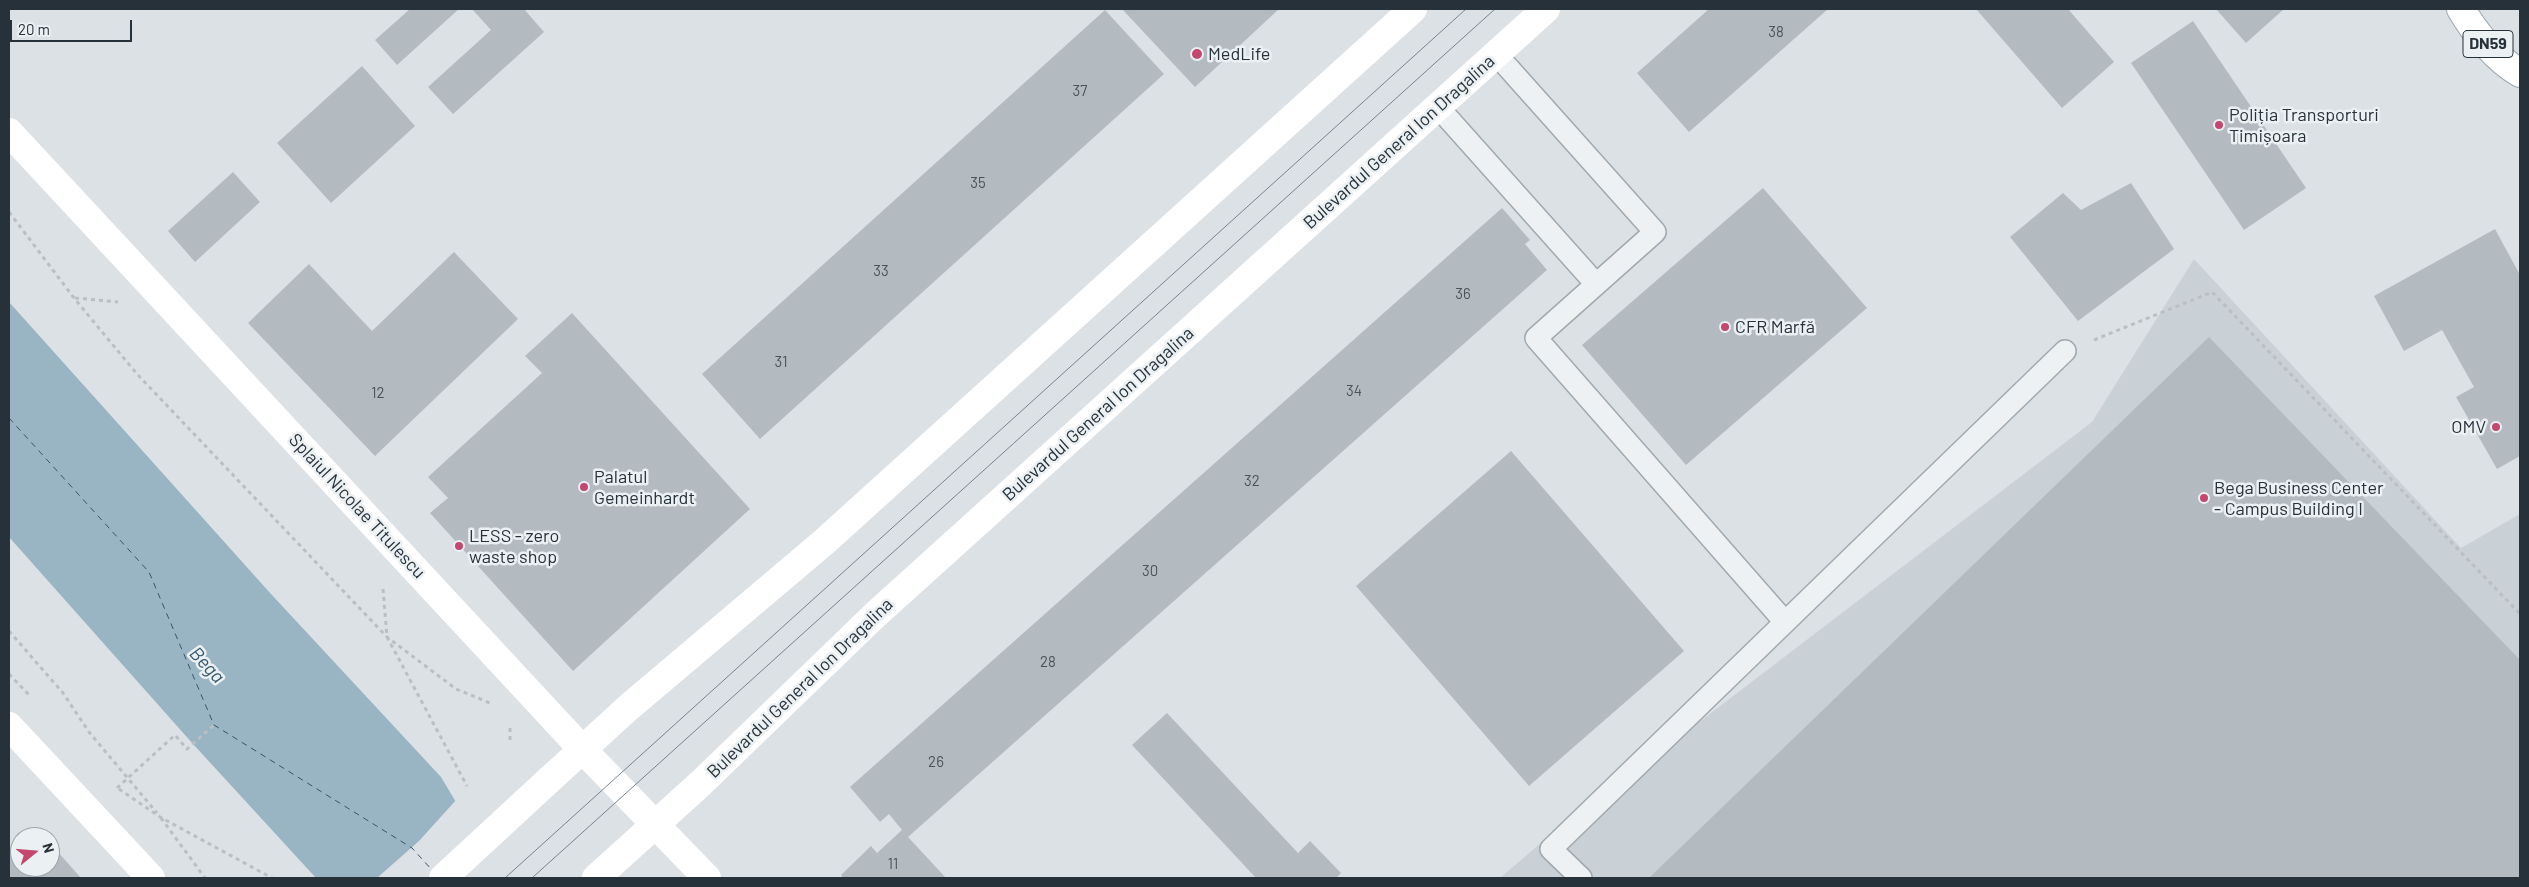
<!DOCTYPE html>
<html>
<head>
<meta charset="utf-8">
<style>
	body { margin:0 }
	#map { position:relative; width:2529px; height:887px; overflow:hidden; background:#dce1e5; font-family:Barlow,sans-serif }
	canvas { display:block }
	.frame { position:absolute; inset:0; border:10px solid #27313a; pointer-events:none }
	.north { position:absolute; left:10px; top:827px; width:50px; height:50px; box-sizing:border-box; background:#ebf0f3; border:1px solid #9da4a9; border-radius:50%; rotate:73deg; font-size:14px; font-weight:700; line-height:20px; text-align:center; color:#27313a }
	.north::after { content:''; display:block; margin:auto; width:18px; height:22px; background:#c4476f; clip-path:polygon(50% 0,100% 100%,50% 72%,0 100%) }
	.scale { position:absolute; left:10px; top:20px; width:122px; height:22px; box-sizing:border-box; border:2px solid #27313a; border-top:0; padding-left:6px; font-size:15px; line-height:18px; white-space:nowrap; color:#27313a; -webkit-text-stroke:4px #ebf0f3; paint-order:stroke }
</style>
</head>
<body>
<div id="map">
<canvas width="2529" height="887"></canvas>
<div class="frame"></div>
<div class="north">N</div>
<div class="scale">20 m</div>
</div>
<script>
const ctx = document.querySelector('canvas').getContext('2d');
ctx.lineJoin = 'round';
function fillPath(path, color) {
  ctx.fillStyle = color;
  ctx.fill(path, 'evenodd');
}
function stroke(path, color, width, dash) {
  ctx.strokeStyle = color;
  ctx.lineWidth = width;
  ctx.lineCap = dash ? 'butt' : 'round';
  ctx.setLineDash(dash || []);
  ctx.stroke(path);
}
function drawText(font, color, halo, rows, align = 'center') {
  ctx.font = font + ' Barlow,sans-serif';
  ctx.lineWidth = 5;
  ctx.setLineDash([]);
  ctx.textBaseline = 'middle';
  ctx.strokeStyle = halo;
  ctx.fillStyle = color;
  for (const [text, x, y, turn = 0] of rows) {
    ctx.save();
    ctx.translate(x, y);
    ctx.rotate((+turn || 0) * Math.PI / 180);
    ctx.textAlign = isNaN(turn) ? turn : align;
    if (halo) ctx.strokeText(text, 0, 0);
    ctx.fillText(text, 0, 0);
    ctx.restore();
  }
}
fillPath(new Path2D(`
	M2194,259l267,289 59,-34v364h-1020l42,-36 550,-420z`), '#cad1d6');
fillPath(new Path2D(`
	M9,302l262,292 170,183 34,57 44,44h-203l-123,-134 -184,-207z`), '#99b5c3');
fillPath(new Path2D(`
	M457,799l20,33 45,46h-145l42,-37z`), '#dce1e5');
stroke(new Path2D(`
	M9,418l140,154 65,153 198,123 20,22`), '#34566b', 1, [6, 5]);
fillPath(new Path2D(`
	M410,9h49l-62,56 -22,-25z
	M472,9h52l20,23 -91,82 -25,-27 63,-57z
	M1122,9h157l-84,78z
	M1709,9h119l-139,123 -52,-59z
	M1976,9h92l46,53 -52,46z
	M2216,9h68l-38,34z
	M1105,10l59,64 -404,365 -58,-65z
	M2193,21l113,167 -62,42 -113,-167z
	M362,66l53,60 -84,77 -54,-60z
	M233,172l27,30 -65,60 -27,-31z
	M2131,183l43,66 -96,72 -68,-84 53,-44 18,17z
	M1763,188l104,120 -181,157 -104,-120z
	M1502,208l28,32 -5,4 22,26 -639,567 38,41h-103l-2,-3 30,-29 6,7 25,-23 -13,-16 -9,8 -30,-35z
	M2495,229l25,46v181l-23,13 -41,-72 18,-10 -32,-57 -38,21 -30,-55z
	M454,252l64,67 -143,137 -127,-133 61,-59 63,67z
	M572,313l178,196 -177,162 -143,-158 18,-15 -20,-21 114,-104 -17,-17z
	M2209,337l311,323v218h-871z
	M1511,451l173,200 -155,135 -173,-200z
	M1167,713l131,140 12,-12 31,32 -5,5h-80l-124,-133z
	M36,827l9,10h-20z
	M20,842v25h30v-24l31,35h-72v-26z`), '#b3bbc1');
const lane = new Path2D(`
	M1496,54l159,178 -119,106 249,284
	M1438,107l158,177
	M1581,878l-30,-29 514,-498`);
const primary = new Path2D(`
	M2461,9c14,24 35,50 59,64`);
stroke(lane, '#a2a9ae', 24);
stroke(primary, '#9ca7b0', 30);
stroke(new Path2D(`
	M9,212l65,86 63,76 250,263 69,52 34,14
	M75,298l43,4
	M2094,340l118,-48 308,322
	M383,589l4,48 80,149
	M9,631l54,62 26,39 68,81
	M9,674l21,22
	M510,740v-12
	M117,788l58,-53 12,14 27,-24
	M119,789l41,28 112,61
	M161,818l44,60`), '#babfc4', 3, [4, 4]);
stroke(lane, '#eef1f4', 21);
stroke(new Path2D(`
	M9,132l573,617 125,129
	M9,726l142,152
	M549,780l80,-73 195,-165 589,-533
	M596,878l104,-94 175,-169 671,-606`), '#fff', 28);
stroke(primary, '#fff', 28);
stroke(new Path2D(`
	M505,878l961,-869
	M532,878l963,-869`), '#76838d', 1);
stroke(new Path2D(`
	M443,878l106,-98`), '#fff', 28);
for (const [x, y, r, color] of [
	[1197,54,6,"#c4476f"],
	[2219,125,5,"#c4476f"],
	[1725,327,5,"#c4476f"],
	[2496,427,5,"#c4476f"],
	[584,487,5,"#c4476f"],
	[2204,498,5,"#c4476f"],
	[459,546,5,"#c4476f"]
]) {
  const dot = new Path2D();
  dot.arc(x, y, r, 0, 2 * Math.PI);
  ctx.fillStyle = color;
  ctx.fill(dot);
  stroke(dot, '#ebf0f3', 2);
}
drawText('15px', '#4a545c', null, [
	["38",1776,32],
	["37",1080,91],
	["35",978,183],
	["33",881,271],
	["36",1463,294],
	["31",781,362],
	["34",1354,391],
	["12",378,393],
	["32",1252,481],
	["30",1150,571],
	["28",1048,662],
	["26",936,762],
	["11",893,864]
]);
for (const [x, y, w] of [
	[2488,44,50]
]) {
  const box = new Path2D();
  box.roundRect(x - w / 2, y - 13.5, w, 27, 4);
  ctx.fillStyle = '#ebf0f3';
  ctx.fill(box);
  stroke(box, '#27313a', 1);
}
drawText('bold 16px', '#27313a', null, [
	["DN59",2488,44]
]);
drawText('18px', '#27313a', '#ebf0f3', [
	["MedLife",1208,54],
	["Poliția Transporturi",2229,115],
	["Timișoara",2229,136],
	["CFR Marfă",1735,327],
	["OMV",2486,427,"right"],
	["Palatul",594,477],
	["Gemeinhardt",594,498],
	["Bega Business Center",2214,488],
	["- Campus Building I",2214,509],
	["LESS - zero",469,536],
	["waste shop",469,557]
], 'left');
drawText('18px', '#27313a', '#ebf0f3', [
	["Bulevardul General Ion Dragalina",1399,142,-42],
	["Bulevardul General Ion Dragalina",1098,414,-42],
	["Splaiul Nicolae Titulescu",357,506,47],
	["Bulevardul General Ion Dragalina",800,688,-44]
]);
drawText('italic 19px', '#34566b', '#ebf0f3', [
	["Bega",207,665,47]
]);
</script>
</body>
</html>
